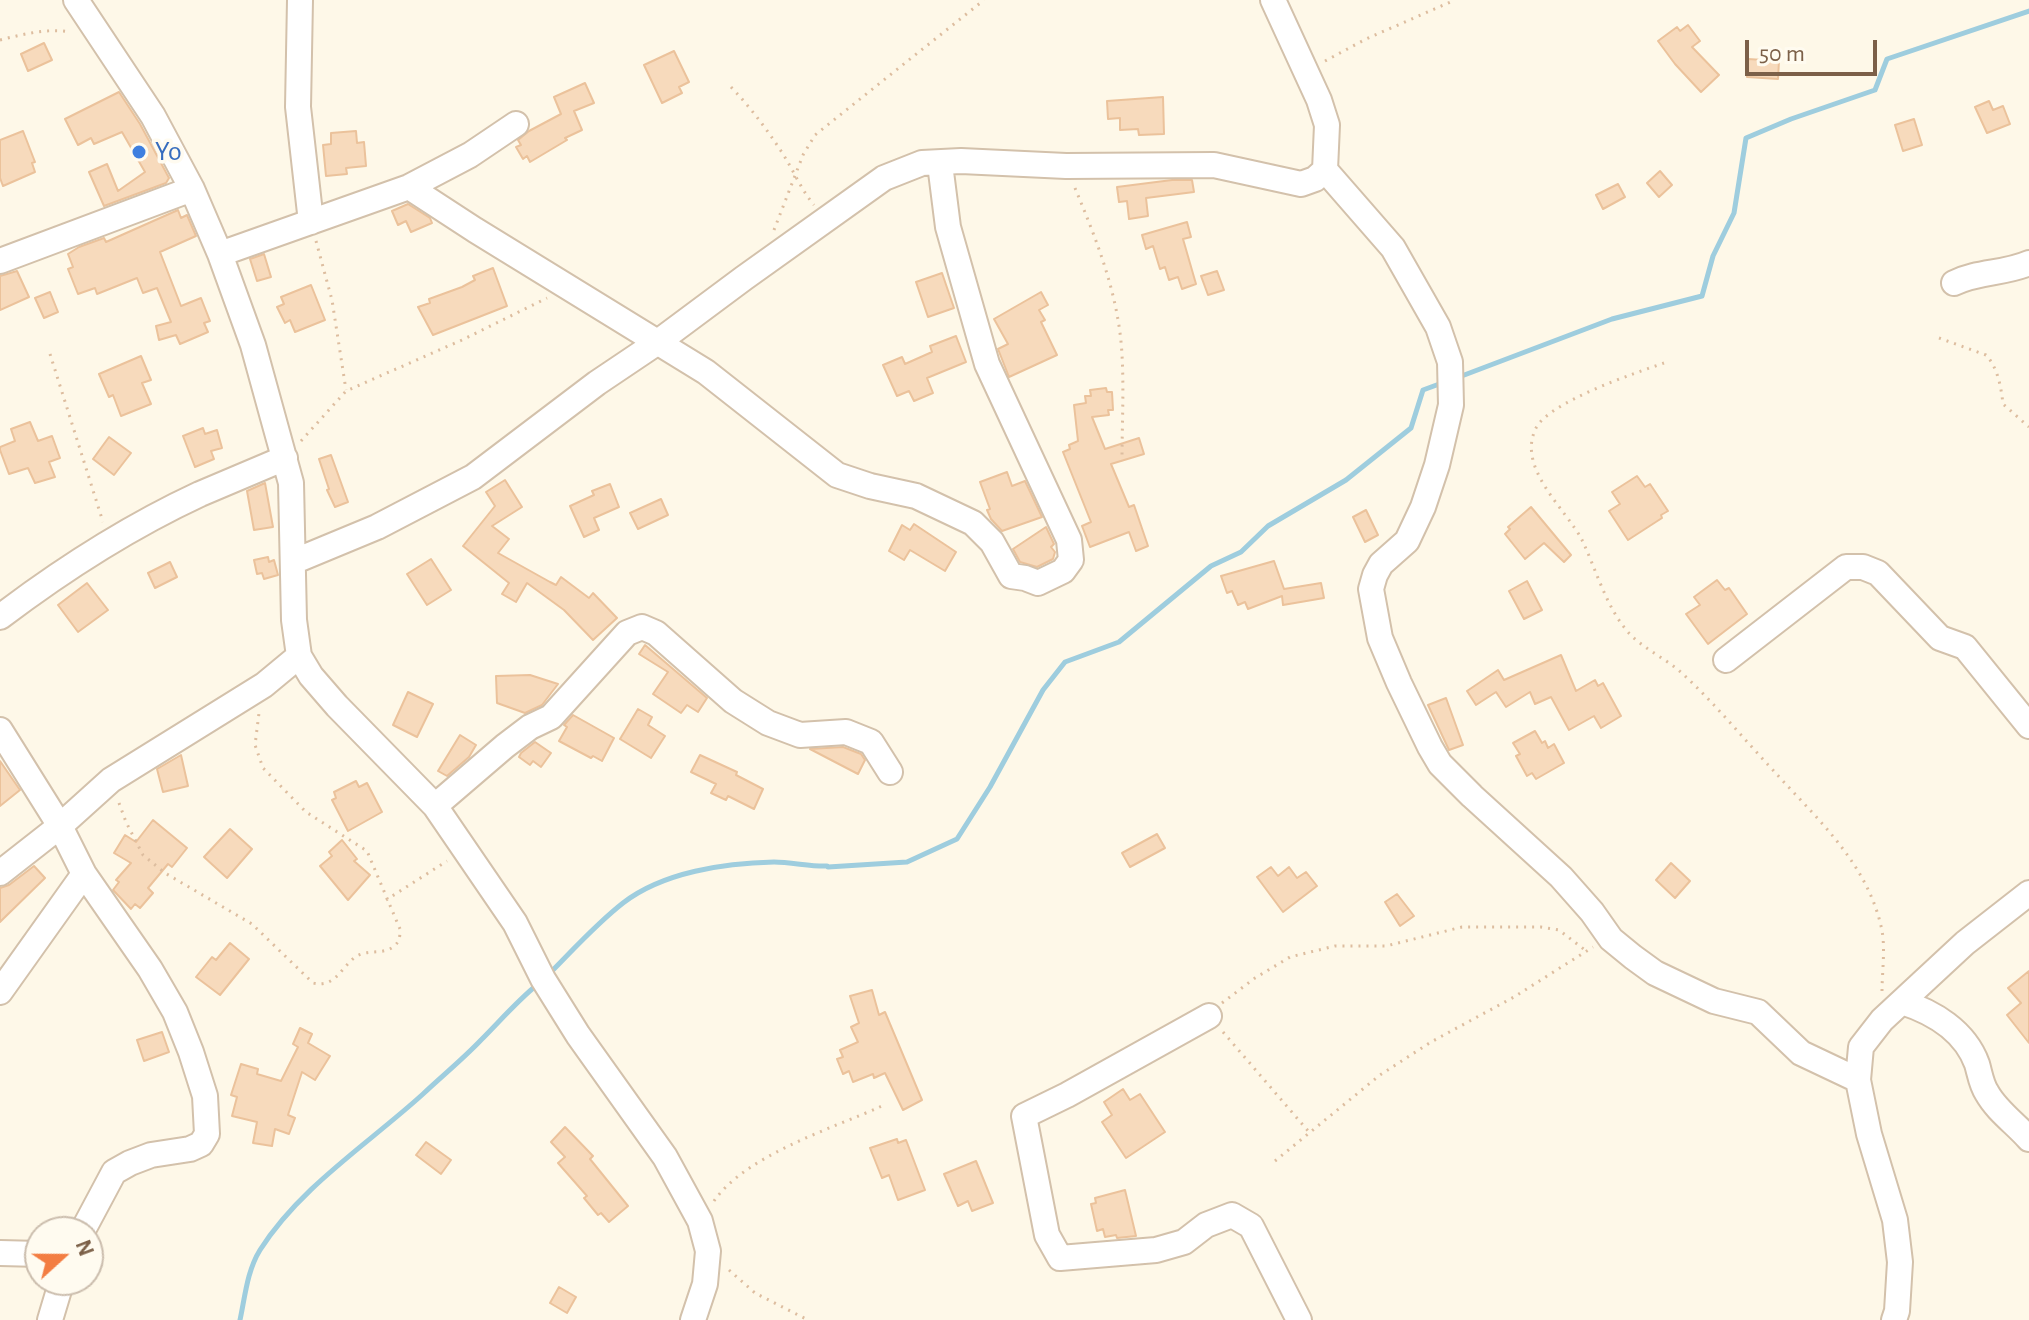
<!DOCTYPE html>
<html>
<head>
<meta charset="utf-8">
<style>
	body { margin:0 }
	#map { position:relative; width:2029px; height:1320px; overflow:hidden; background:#fef8e8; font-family:"Alegreya Sans",sans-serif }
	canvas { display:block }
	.north { position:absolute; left:24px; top:1216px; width:80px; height:80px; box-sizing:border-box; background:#fffbf0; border:2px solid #cbbdad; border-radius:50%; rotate:69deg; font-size:22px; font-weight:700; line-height:32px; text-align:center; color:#7c6048 }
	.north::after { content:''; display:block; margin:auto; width:28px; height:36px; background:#f37d42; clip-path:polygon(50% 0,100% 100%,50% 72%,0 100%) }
	.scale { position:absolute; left:1745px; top:40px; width:132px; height:36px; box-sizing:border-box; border:4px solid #7c6048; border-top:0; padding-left:10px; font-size:24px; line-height:28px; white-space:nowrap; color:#7c6048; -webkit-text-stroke:6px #fffbf0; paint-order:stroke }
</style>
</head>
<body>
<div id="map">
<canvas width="2029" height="1320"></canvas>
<div class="north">N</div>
<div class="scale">50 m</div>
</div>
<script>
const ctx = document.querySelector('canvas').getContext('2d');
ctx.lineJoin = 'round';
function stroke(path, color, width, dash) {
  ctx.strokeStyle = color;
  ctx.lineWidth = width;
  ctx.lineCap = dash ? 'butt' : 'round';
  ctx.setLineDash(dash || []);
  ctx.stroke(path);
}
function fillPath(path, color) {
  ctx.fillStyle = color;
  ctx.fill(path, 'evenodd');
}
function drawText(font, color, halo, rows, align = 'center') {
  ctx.font = font + ' "Alegreya Sans",sans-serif';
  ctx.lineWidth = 7;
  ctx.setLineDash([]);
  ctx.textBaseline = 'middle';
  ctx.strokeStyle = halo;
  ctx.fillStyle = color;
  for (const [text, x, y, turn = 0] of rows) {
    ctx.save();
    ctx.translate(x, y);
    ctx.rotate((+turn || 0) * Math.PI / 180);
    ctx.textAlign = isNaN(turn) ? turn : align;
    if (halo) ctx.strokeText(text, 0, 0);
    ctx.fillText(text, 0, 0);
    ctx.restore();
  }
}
stroke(new Path2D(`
	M1459,377l153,-58 90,-23 11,-40 21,-43 12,-75 45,-19 84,-29 12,-31 142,-48
	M828,867l79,-5 50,-23 33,-52 53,-97 22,-28 54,-20 92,-76 30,-14 27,-26 78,-46 65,-52 12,-38 19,-7
	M548,975c24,-24 48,-51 75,-72 40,-31 102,-40 151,-41 17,0 39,5 53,4
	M240,1320c5,-23 7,-49 20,-70 40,-63 108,-106 163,-156 19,-18 40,-35 58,-54 19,-19 36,-39 57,-56`), '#9ecdde', 5);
const building = new Path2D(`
	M1688,25l12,16 -8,6 27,28 -18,17 -26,-28 -17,-23 19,-14 3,4z
	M44,43l8,17 -24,11 -7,-17z
	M674,51l15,31 -10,5 3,6 -20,10 -18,-38z
	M1748,59l31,2 -1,18 -31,-2z
	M585,83l9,20 -20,8 8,19 -17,8 2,2 -37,22 -3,-6 -4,3 -7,-12 5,-2 -3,-5 11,-9 32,-17 -7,-17z
	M119,92l21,32 29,54 -3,5 -62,23 -15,-34 18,-8 11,27 27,-19 -23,-40 -28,12 -3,-6 -13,7 -13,-26z
	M1163,97l1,37 -25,1 -1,-6 -18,1v-12l-12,1 -1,-18z
	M1989,101l4,9 10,-4 7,18 -23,9 -12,-26z
	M1914,119l8,26 -19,6 -8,-26z
	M23,131l12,31 -3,1 3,9 -32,14 -3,-8v-38z
	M356,131l1,12 7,-1 2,24 -20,2 1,6 -21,2 -3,-31 8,-1v-11z
	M1660,171l12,14 -13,12 -12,-14z
	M1172,180h20l2,12 -48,6 2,18 -19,3 -2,-18 -8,1 -2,-15z
	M1618,184l7,13 -22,12 -7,-14z
	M408,204l22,14 2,5 -21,9 -5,-11 -8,4 -6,-14z
	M178,210l3,8 6,-3 9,21 -36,16 21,54 20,-8 9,23 -6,2 4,9 -28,12 -4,-9 -17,5 -3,-14 15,-4 -14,-34 -14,5 -6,-15 -40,16 -2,-6 -17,6 -10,-25 5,-2 -5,-13 11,-7 25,-9 2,4z
	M1187,222l4,15 -8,2 13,45 -14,5 -4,-12 -9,3 -4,-13 -5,2 -7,-23 -7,3 -4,-14z
	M264,254l7,23 -14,4 -7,-22z
	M493,268l14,38 -74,29 -15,-28 12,-4 -1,-4 33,-12 13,-7 -2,-4z
	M17,271l12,26 -29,13v-34z
	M1217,271l7,19 -16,5 -7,-19z
	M942,273l12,35 -26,9 -12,-35z
	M311,285l14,35 -30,12 -5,-12 -5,3 -8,-16 7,-3 -3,-7z
	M50,292l8,20 -14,6 -9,-20z
	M1041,292l7,13 -9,5 6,10 -4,2 16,33 -48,22 -11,-28 10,-5 -14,-25z
	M956,336l10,26 -39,16 6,15 -19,8 -5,-10 -12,5 -14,-31 19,-8 3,7 27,-12 -2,-6z
	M141,356l10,24 -9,3 9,21 -30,12 -8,-21 -4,2 -10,-23z
	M1106,388l1,4h5l1,18h-5l1,5 -17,2 13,32 34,-11 5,16 -33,10 18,43 5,-2 14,41 -12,5 -7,-19 -39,15 -8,-21 9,-4 -28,-70 7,-3 -1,-4 9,-4 -4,-36 12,-2 -1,-7h6l-1,-6z
	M30,422l8,19 14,-5 8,22 -11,4 6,15 -20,6 -7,-15 -19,6 -9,-24v-3l15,-6 -4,-12z
	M203,428l2,6 12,-4 5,18 -11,3 3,8 -19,8 -12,-31z
	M109,437l22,16 -17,22 -21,-16z
	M331,455l17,47 -13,5 -8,-17 2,-1 -10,-30z
	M1007,472l5,14 13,-5 17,36 -40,14 -11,-12 -4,-9 3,-1 -10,-27z
	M1637,476l8,11 5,-3 18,27 -7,4 1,3 -34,22 -19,-29 11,-7 -8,-12z
	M505,480l17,27 -30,19 17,13 -11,14 52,29 6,3 5,-8 28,21 4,-5 24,25 -24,22 -29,-30 -37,-27 -11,19 -14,-8 7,-11 -46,-37 32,-40 -9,-14z
	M265,483l8,44 -19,3 -7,-39z
	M610,484l9,23 -25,11 5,12 -15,7 -14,-31 24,-11 -2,-4z
	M661,499l7,16 -30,14 -8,-16z
	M1531,507l40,48 -7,7 -20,-19 -19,16 -20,-25 5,-5 -2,-2z
	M1366,510l12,25 -13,7 -12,-25z
	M914,524l42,28 -11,19 -35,-21 -6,10 -15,-9 13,-26 8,5z
	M1046,527l8,17 -3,3 4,5 -2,7 -16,8 -17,-5 -7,-13z
	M268,557l1,5 5,-2 4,15 -14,4 -2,-6 -5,1 -3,-14z
	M431,559l20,31 -24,15 -20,-31z
	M1274,561l10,28 37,-6 3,15 -41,7 -1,-9 -34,13 -3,-7 -7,3 -6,-14 -5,2 -6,-17z
	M170,562l7,15 -22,11 -7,-15z
	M1717,580l8,10 4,-2 18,26 -39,30 -22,-30 14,-9 -6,-8z
	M1527,581l15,29 -18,9 -15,-28z
	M87,583l21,27 -30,22 -20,-27z
	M645,645l62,53 -9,14 -11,-7 -6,8 -28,-19 15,-22 -29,-18z
	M1561,655l15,36 19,-11 3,6 5,-3 18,33 -20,12 -7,-12 -25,14 -18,-33 -16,7 -5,-12 -24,15 -10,-15 -20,13 -9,-14 31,-21 6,10z
	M530,675l28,9 -16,21 -17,8 -28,-10 -1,-27z
	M408,692l25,12 -16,33 -24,-12z
	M1446,698l17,47 -14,5 -21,-45z
	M638,709l14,8 -4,8 17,11 -14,22 -31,-19z
	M573,715l41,23 -12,23 -9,-5 -2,2 -32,-17 8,-14 -3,-2z
	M1535,731l7,12 3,-2 3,7 6,-4 10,19 -28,16 -4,-6 -5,3 -11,-20 4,-2 -7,-11z
	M460,735l16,10 -7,12 -22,19 -9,-5z
	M535,742l16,11 -10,14 -8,-6 -3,4 -11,-8 2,-4z
	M843,747l18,7 4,6 -7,14 -48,-25z
	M181,755l7,31 -25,6 -6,-23z
	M700,755l37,17 -1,3 27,14 -9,20 -26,-13 -2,4 -15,-7 5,-9 -25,-12z
	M0,761l20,29 -20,16z
	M356,781l3,6 8,-4 15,29 -34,19 -16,-31 4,-2 -2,-6z
	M153,820l34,28 -15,19 -4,-3 -20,24 5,5 -13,15 -5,-4 -4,5 -18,-19 6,-8 -3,-2 15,-17 -17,-10 11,-18 11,7z
	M230,829l22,20 -25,29 -23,-21z
	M1157,834l8,14 -35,19 -8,-14z
	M342,840l15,19 -3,2 16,14 -22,25 -28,-34 12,-10 -3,-4z
	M1671,863l19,18 -15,17 -19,-18z
	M34,866l11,12 -45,44v-34l9,-3z
	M1271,867l7,9 11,-9 8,11 9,-6 11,14 -34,26 -26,-35z
	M1397,894l17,22 -14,10 -15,-24z
	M230,943l19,16 -29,36 -24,-18 16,-20 4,3z
	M2029,971v72l-22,-28 14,-12 -13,-15z
	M872,990l7,25 6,-3 37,88 -19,10 -18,-37 -11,5 -1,-4 -20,8 -4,-11 -6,3 -6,-15 6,-2 -3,-7 18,-8 -7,-15 8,-4 -9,-27z
	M300,1028l12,6 -4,9 22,13 -15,24 -13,-8 -14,43 7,3 -6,16 -14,-5 -3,17 -19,-3 4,-21 -25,-6 5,-19 -6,-2 10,-31 17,5 -1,5 24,7 17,-34 -5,-3z
	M162,1032l7,20 -25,9 -7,-21z
	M1123,1089l7,11 10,-6 25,38 -39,26 -24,-36 10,-7 -8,-13z
	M565,1127l28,29 -3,3 38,47 -19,16 -8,-9 -3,2 -14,-17 3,-2 -29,-33 7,-6 -14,-15z
	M897,1139l1,4 8,-3 19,50 -27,10 -9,-25 -7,3 -12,-30z
	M426,1142l25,18 -10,14 -25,-19z
	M976,1161l17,42 -21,8 -4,-10 -10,5 -14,-32z
	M1125,1190l11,46 -19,2 -1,-3 -11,2 -2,-8 -6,2 -6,-27 5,-1 -1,-5z
	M559,1287l17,10 -9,16 -17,-10z`);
fillPath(building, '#f7dabc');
stroke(building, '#ebc29b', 2);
const minor = new Path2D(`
	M76,0l77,116 39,73 28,65 33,91 38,138 3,137 5,36 12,20 26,30 98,100 80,117 28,56 35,56 87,122 35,64 8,30 -3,33 -12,36
	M300,0l-2,107 13,115
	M1325,170l68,78 45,79 12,35 1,43 -14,60 -14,42 -16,34 -26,23 -6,11 -4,14 9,49 19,45 31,64 10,17 32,32 89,81 31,35 19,27 22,18 22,16 59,28 44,11 43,41 57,27
	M409,187l66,43 231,142 131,103 33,11 46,10 57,27 19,19 19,34 14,2 13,5 25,-12 8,-11 -2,-20 -82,-176 -39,-137 -8,-63
	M220,254l189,-67 61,-32 46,-31
	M0,261l192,-72
	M1954,283c24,-12 50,-9 75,-20
	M295,561l82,-34 96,-50 124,-94 61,-41 86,-64 140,-100 38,-15 39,-2 105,5 148,-1 87,19 14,-5 10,-9 2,-45 -8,-25 -46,-100
	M0,617c62,-47 129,-90 200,-123 28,-12 57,-24 85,-36
	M1726,660l120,-93h17l15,6 62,65 25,9 64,79
	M0,730l60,96 24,48 66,95 25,43 16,40 14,44 2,38 -6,10 -11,5 -39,6 -21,8 -16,9 -32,60
	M435,806l70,-60 25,-19 21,-10 76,-84 15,-6 14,6 77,68 35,22 32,12 46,-3 25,10 19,30
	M0,873l60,-47 51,-46 153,-95 35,-29
	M0,992l84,-118
	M1902,1002c31,10 63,29 75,62 3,10 4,20 10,29 10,18 29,31 42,46
	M1209,1016l-142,79 -43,21 23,119 13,23 96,-8 28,-8 22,-17 26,-10 19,11 48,94
	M0,1253l40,1
	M50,1320l12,-40
	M1894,1320l3,-9 3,-49 -5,-42 -26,-86 -11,-54 3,-33 21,-27 83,-77 64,-50`);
stroke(minor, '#d3c1ab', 28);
stroke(new Path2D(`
	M0,40c24,-6 47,-12 71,-8
	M1325,61l41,-22 89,-39
	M731,87c19,20 35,41 50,64 12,18 19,37 33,54
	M1075,188c22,53 44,108 47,167 2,35 0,70 0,105
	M774,230l29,-75 12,-20 169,-135
	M316,241l16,59 14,90
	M1939,338l47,17c12,13 15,32 17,49l26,23
	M50,354l53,168
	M1664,363c-29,10 -115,39 -128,65 -20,40 30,81 46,112 14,29 24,67 46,92 16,18 40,27 57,44 31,29 58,62 87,93 42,47 94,92 109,157 5,20 1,45 1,66
	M301,441l45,-50 116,-51 85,-42
	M119,803l7,19 17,33 22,18 87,51 61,59c22,5 27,-14 42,-26 12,-8 27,-2 38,-10 7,-5 7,-11 7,-18l-33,-78 -61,-39 -43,-44 -8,-23 4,-32
	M386,900l61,-39
	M1222,1003l33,-25 35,-21 45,-11h51l76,-19h79l18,3 26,20
	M1223,1032l86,100
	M1275,1161l105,-86 51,-33 83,-45 79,-50
	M714,1201c32,-46 117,-72 168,-95
	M729,1270l26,23 53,27`), '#ddbd9f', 3, [2, 6]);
stroke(minor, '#fff', 24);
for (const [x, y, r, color] of [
	[139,152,8,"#3f7fe0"]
]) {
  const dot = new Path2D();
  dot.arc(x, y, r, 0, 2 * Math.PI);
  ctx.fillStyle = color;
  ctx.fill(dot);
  stroke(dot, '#fffbf0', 3);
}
drawText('28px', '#366cbe', '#fffbf0', [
	["Yo",155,152]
], 'left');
</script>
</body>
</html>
